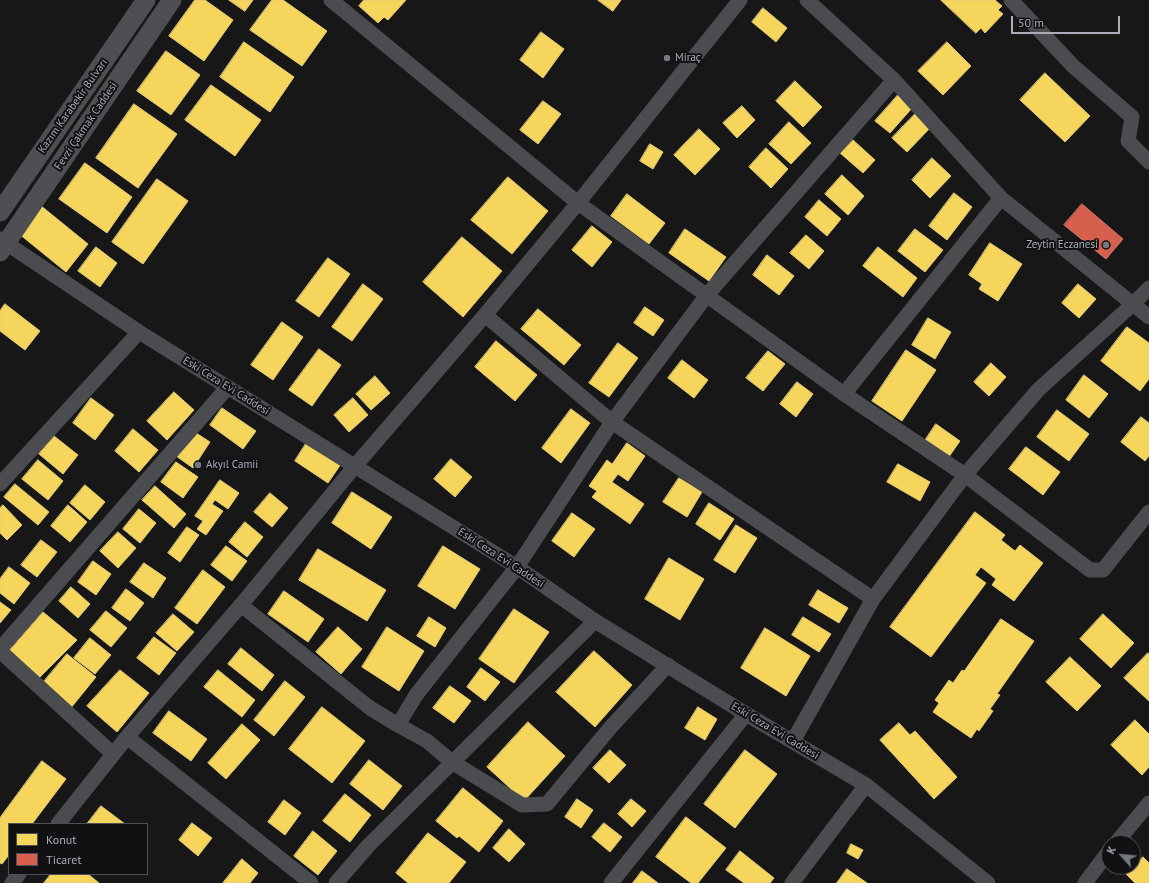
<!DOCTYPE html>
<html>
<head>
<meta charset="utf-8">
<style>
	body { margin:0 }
	#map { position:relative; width:1149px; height:883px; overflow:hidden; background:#171717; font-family:"PT Sans",sans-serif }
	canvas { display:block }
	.legend { position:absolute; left:8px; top:823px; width:140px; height:52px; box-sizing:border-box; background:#111113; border:1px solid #4d4f55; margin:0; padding:5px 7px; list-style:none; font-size:12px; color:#a8adb8 }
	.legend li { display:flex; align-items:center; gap:8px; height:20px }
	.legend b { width:20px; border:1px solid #4d4f55 }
	.north { position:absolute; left:1101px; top:835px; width:40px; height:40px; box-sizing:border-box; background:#111113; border:1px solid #4d4f55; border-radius:50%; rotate:297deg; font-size:11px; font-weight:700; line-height:16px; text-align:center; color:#a8adb8 }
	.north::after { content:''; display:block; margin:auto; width:14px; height:18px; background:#757880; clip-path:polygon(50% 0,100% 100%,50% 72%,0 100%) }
	.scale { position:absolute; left:1011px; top:16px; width:109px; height:18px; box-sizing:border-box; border:2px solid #a8adb8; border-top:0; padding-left:5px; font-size:12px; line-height:14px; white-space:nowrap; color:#a8adb8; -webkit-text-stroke:3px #111113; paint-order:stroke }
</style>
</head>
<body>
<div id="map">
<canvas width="1149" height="883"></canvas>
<ul class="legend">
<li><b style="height:11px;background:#f6d55c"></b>Konut</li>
<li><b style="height:11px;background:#d6604d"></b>Ticaret</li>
</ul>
<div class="north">K</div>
<div class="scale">50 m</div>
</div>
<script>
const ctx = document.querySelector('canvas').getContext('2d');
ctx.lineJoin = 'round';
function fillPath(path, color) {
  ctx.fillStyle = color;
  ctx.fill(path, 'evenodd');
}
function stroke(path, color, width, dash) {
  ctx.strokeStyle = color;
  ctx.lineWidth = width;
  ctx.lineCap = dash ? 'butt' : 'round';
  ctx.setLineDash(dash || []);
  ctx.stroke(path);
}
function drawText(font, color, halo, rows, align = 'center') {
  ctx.font = font + ' "PT Sans",sans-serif';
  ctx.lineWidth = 4;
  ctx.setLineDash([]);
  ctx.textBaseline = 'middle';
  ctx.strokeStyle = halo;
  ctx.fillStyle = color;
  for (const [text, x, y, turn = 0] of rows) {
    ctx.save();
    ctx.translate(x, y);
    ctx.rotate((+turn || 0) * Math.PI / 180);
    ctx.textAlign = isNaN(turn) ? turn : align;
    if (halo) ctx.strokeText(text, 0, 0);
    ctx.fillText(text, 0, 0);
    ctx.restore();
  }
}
const homes = new Path2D(`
	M195,0h10l28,20 -29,41 -35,-25z
	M229,0h24l-8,11z
	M272,0h11l44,31 -25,35 -52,-36z
	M364,0h42l-18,20 -4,-3 -6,6 -19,-17z
	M598,0h23l-8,11z
	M941,0h54l7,6 -4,4 5,4 -18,19 -4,-5 -5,5z
	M763,8l24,20 -11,14 -24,-20z
	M541,32l23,17 -21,29 -23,-18z
	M244,42l50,35 -24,35 -50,-35z
	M947,42l24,24 -28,29 -25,-24z
	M166,51l34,24 -29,40 -34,-24z
	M1045,73l45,43 -25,26 -45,-42z
	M795,81l27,26 -19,20 -27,-26z
	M211,85l50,35 -26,36 -50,-36z
	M898,95l15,12 -23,26 -15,-12z
	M543,101l18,13 -23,30 -18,-14z
	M134,104l43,30 -39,54 -42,-30z
	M742,106l13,14 -18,18 -14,-15z
	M916,113l15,14 -24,25 -15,-14z
	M789,122l22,21 -20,21 -22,-20z
	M699,129l21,20 -25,26 -21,-20z
	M853,140l22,20 -12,13 -23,-20z
	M650,144l13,8 -10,17 -13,-8z
	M766,148l22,21 -17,19 -22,-21z
	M932,158l19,18 -21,22 -18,-18z
	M85,163l47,34 -25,36 -48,-34z
	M842,175l22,21 -16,19 -23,-21z
	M508,177l40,34 -36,43 -41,-34z
	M157,179l31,22 -45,63 -31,-22z
	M954,193l18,14 -25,33 -18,-14z
	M627,194l38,29 -16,21 -38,-28z
	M819,200l22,19 -14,17 -22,-19z
	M40,205l48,39 -22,28 -48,-39z
	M592,226l20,16 -20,25 -20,-17z
	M685,229l41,28 -17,24 -40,-28z
	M915,229l28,21 -18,22 -27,-21z
	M806,235l18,16 -15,18 -19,-16z
	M462,237l40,34 -39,46 -40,-35z
	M990,243l32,21 -24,37 -19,-12 3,-5 -13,-9z
	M96,247l21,16 -17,24 -22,-16z
	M878,247l39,31 -14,19 -40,-31z
	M767,255l27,21 -15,19 -26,-20z
	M328,258l22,16 -31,43 -23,-16z
	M363,284l20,15 -31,42 -20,-14z
	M1078,284l18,15 -17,19 -17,-15z
	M5,304l35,27 -15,19 -25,-19v-20z
	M645,307l19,13 -11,16 -19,-13z
	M538,309l43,36 -17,20 -43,-36z
	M928,318l23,14 -16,27 -23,-14z
	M282,322l21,15 -30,43 -22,-15z
	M1127,327l22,16v36l-9,12 -39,-30z
	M496,341l41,34 -22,26 -40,-34z
	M618,343l20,15 -29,39 -20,-14z
	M319,349l22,16 -29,41 -23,-16z
	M906,350l30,20 -34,51 -30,-20z
	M768,351l17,13 -22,27 -17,-13z
	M682,360l26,20 -14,18 -26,-20z
	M991,363l15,14 -17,19 -15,-14z
	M1084,375l24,19 -19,24 -23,-18z
	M375,376l15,17 -19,17 -15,-16z
	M797,382l16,12 -17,23 -16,-13z
	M174,392l20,18 -27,30 -20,-19z
	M91,398l23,17 -19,25 -22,-17z
	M353,398l15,17 -19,17 -15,-17z
	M222,408l34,23 -13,18 -33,-24z
	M571,409l19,14 -29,40 -19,-15z
	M1057,410l32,24 -20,27 -32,-24z
	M1141,417l8,6v33l-4,5 -24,-19z
	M936,424l24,17 -14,20 -24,-16z
	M133,429l25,21 -19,22 -24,-21z
	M193,431l17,11 -17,26 -17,-12z
	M54,436l24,19 -15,19 -24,-20z
	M307,442l34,22 -13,19 -33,-22z
	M627,443l18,13 -17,25 -10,-7 -6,8 32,22 -14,20 -38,-27 5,-6 -8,-5 18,-26 5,4z
	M1026,447l34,25 -17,23 -34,-26z
	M451,459l21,18 -17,20 -21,-18z
	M38,460l25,21 -15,19 -26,-21z
	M176,462l22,15 -15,21 -22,-16z
	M898,464l32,18 -10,19 -33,-19z
	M679,478l23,14 -15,25 -24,-15z
	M220,480l19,13 -11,16 -13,-9 -3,4 11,7 -17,24 -9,-6 6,-8 -8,-5z
	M15,484l34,28 -11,13 -34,-28z
	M85,485l20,17 -15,18 -20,-17z
	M155,486l31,28 -12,14 -32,-28z
	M352,492l40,25 -21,32 -39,-26z
	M270,493l18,15 -16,19 -18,-15z
	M709,503l25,16 -14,21 -24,-16z
	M3,505l19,20 -15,15 -7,-7v-25z
	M68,505l19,17 -17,20 -19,-16z
	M139,509l17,14 -16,20 -17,-14z
	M975,512l30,23 -4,5 14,11 5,-6 23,18 -29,38 -22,-16 4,-6 -15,-12 -6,8 11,8 -55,74 -41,-30z
	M572,513l23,16 -21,28 -22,-16z
	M245,522l18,15 -16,20 -18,-15z
	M736,525l21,13 -22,35 -21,-13z
	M187,527l12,8 -19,27 -12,-9z
	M118,532l18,16 -18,20 -18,-17z
	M41,540l16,12 -20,25 -16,-12z
	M226,546l21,15 -15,20 -21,-16z
	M443,546l37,23 -25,40 -37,-23z
	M318,549l68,41 -19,31 -68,-41z
	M669,558l35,21 -24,41 -35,-21z
	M93,561l18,13 -15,21 -18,-13z
	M144,563l22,15 -13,20 -23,-16z
	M9,567l21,16 -16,21 -14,-11v-14z
	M203,570l22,17 -28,37 -22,-16z
	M71,587l19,17 -12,14 -19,-17z
	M126,589l18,14 -14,18 -18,-13z
	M818,590l30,18 -9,15 -30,-18z
	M284,591l40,28 -16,23 -40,-28z
	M0,602l11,8 -11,13z
	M514,609l35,23 -35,51 -35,-24z
	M106,611l21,17 -16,19 -21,-17z
	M43,612l34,28 -39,39 -30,-27z
	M173,614l21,18 -17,19 -21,-18z
	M1103,614l31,29 -23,25 -31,-29z
	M429,617l17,11 -11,19 -18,-11z
	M803,617l28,17 -12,18 -27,-17z
	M1001,619l33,22 -37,53 3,1 -10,14 3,2 -14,20 -2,-2 -6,9 -38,-26 6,-9 -4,-3 14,-20 4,3 9,-13 2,1z
	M338,627l24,22 -21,25 -25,-22z
	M387,627l37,24 -25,40 -37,-24z
	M765,628l45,28 -24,40 -45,-28z
	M154,637l22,16 -17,22 -22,-17z
	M90,638l21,17 -16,19 -21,-16z
	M241,648l33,27 -12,16 -34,-27z
	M594,651l38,34 -37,42 -39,-35z
	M1148,653l1,1v47l-25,-23z
	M67,654l29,23 -26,32 -29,-24z
	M1070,657l31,29 -24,25 -31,-29z
	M481,668l19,14 -15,19 -18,-14z
	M120,670l29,23 -32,39 -30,-26z
	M218,670l37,30 -13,17 -38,-30z
	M285,681l20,16 -31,39 -20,-16z
	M450,686l21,15 -17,22 -21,-15z
	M322,707l43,34 -33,42 -43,-34z
	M698,707l19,12 -12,21 -20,-12z
	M169,711l38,28 -16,22 -38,-28z
	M1135,720l14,14v33l-7,8 -31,-30z
	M528,722l37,34 -41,45 -37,-34z
	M899,723l11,12 5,-4 42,46 -23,22 -54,-59z
	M242,724l18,16 -34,39 -18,-16z
	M610,750l16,15 -17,18 -16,-15z
	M745,750l32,24 -42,54 -31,-24z
	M369,760l33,26 -19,24 -33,-26z
	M42,761l24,18 -34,45h-23v31l-7,9 -2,-1v-45z
	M463,788l40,33 -24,31 -20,-16 -2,2 -21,-17z
	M345,794l26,21 -21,27 -27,-21z
	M577,799l16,11 -12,18 -16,-11z
	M631,799l15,12 -14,16 -14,-13z
	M284,800l17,13 -16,22 -17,-13z
	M101,806l24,18h-38z
	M686,817l40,31 -28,35h-7l-35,-26z
	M192,823l20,15 -14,18 -19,-16z
	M604,823l18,14 -12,15 -18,-15z
	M509,829l16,15 -16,18 -16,-14z
	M313,831l24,20 -19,24 -24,-19z
	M428,833l38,29 -17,21h-41l-12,-10z
	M851,844l12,6 -5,9 -11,-6z
	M740,851l34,27 -4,5h-26l-18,-13z
	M1143,857l6,6v20h-14l-9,-9z
	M242,859l16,14 -8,10h-27z
	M847,869l20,14h-30z
	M642,871l16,12h-25z
	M51,874h37l11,9h-55z`);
fillPath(homes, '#f6d55c');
stroke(homes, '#dfc978', 1);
const shops = new Path2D(`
	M1082,204l41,35 -17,20 -42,-34z`);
fillPath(shops, '#d6604d');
stroke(shops, '#c8776d', 1);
stroke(new Path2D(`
	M331,0l247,203 266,191 121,81 125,95h13l46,-58
	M807,0l87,80 107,118 148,119
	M1011,0l62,66 59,51 -4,24 21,21
	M0,239l139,93 378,235 78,54 151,93 120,71 122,98
	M485,315l127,107 261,177
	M844,394l157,-196
	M0,484l139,-152
	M241,605l129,103 28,17 29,16 25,21 70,43 25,-1 63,-76 58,-63
	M0,649l227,-261
	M0,651l113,103
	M398,725l18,-30 101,-128 95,-145 95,-127 187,-215
	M127,737l184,146
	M793,741l80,-142 92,-124 73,-85 95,-86 16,-16
	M58,824l69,-87 114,-132 114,-139 130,-151 93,-112 162,-203
	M1116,843l33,-40
	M12,883l7,-9
	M336,883l32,-37 227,-225
	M611,883l135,-169
	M792,883l74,-98
	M1085,883l24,-32`), '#4b4c50', 15);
stroke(new Path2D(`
	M0,212l146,-212
	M0,252l172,-252`), '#4d4f52', 19);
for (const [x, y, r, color] of [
	[667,58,4,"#757880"],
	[1106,245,4,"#757880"],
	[198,465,4,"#757880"]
]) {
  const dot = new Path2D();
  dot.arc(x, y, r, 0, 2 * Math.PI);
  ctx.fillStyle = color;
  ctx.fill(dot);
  stroke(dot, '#111113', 1.5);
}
drawText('11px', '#a8adb8', '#111113', [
	["Miraç",675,58],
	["Zeytin Eczanesi",1098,245,"right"],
	["Akyıl Camii",206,465]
], 'left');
drawText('11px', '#a8adb8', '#111113', [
	["Kazım Karabekir Bulvarı",73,106,-55],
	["Fevzi Çakmak Caddesi",86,126,-56],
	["Eski Ceza Evi Caddesi",226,386,32],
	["Eski Ceza Evi Caddesi",501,558,33],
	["Eski Ceza Evi Caddesi",775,731,31]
]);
</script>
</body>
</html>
